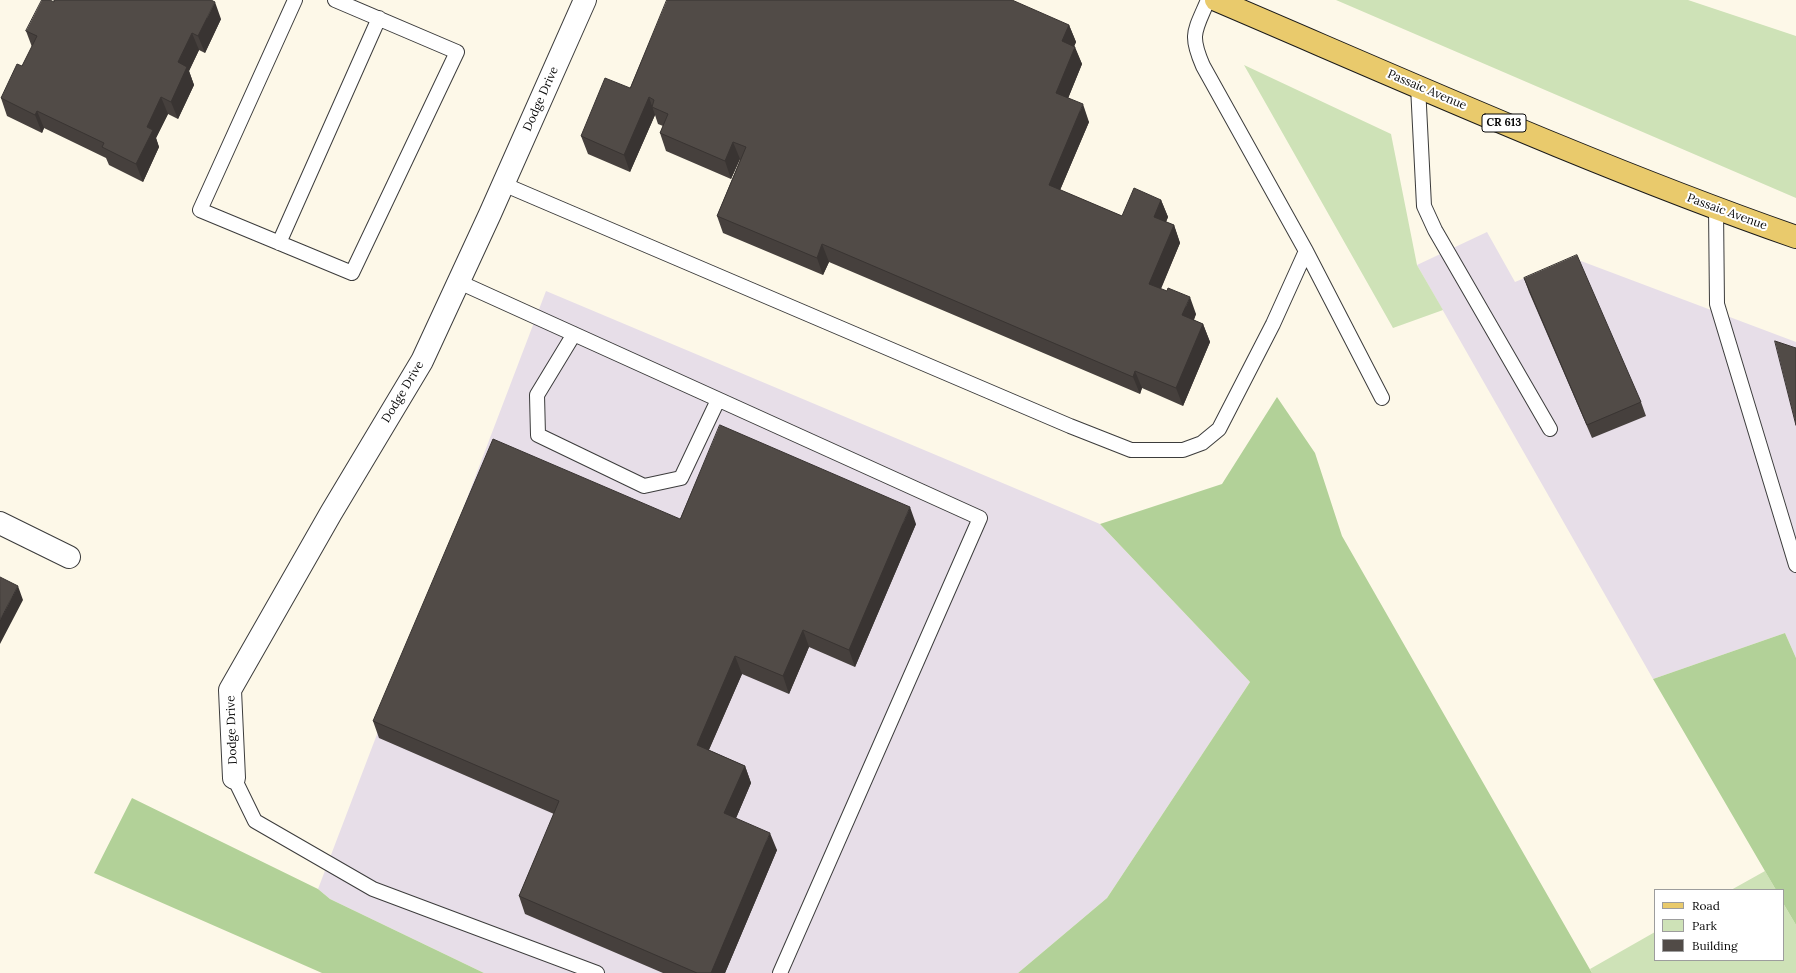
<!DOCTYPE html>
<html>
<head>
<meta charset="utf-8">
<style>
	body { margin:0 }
	#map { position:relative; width:1796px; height:973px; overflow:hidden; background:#fdf8e8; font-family:Lora,serif }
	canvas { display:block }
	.legend { position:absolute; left:1654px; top:889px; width:130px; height:72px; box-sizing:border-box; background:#fff; border:1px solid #9d9d9d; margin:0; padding:5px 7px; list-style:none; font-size:12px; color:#090909 }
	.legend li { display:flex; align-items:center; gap:8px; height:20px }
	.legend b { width:20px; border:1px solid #9d9d9d }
</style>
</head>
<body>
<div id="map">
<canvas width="1796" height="973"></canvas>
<ul class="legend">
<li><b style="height:5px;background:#e9ca6c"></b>Road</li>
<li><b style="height:11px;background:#cee2b7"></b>Park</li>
<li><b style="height:11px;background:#514b47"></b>Building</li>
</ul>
</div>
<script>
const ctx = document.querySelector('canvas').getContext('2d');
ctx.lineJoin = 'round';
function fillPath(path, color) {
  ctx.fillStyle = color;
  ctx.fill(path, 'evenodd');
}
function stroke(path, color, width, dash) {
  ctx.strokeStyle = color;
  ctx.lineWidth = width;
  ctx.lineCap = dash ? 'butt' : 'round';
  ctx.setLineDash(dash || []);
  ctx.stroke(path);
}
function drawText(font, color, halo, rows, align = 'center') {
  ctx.font = font + ' Lora,serif';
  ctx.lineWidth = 4;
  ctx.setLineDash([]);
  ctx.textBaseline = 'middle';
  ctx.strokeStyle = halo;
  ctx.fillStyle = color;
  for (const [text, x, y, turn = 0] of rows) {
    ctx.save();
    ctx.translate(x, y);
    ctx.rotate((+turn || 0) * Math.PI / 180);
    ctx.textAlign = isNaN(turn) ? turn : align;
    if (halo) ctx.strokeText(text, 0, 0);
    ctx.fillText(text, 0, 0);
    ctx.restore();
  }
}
fillPath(new Path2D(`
	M1487,232l28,50 58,-24 223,84v316l-11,-25 -132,46 -236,-414z
	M546,291l554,233 150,158 -143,216 -89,75h-534l-154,-74 -12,-10z`), '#e7dee8');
fillPath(new Path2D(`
	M1336,0h352l108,36v162z
	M1244,65l147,69 26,131 26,45 -50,18z
	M1765,871l11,19h-45z
	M1783,903l13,22v48h-204l-2,-4 65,-37v28h128z`), '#cee2b7');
fillPath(new Path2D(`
	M1277,397l38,56 27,83 250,437h-574l89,-75 143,-216 -150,-158 122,-40z
	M1785,633l11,25v267l-13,-22v-13h-7l-123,-211z
	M132,798l186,91 12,10 154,74h-162l-228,-100z`), '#b2d198');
const service = new Path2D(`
	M295,0l-95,210 152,63 105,-221 -122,-52
	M1208,0c-13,31 -19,34 -5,66l103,185 76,147
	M1418,86l6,120 11,24 115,199
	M503,184l567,242 61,24h52l19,-7 17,-14 54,-105 33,-73
	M1716,209l1,95 79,261
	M279,243l100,-225
	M459,282l521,236 -200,455
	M574,334l-37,61 1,40 106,51 37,-8 37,-78
	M234,778l21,43 118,68 224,84`);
const minor = new Path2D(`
	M0,523l69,34
	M234,778l-4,-88 101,-177 91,-152 68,-147 95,-214`);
const primary = new Path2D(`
	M1216,0c192,82 383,168 580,237`);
stroke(service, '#3c3c3c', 16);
stroke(minor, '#3c3c3c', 24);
stroke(primary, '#1a1a1a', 24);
stroke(service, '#fff', 14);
stroke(minor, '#fff', 22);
stroke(primary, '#e9ca6c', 22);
fillPath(new Path2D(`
	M54,2l167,17 -16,34 -6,-3 -10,21 5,14 -16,34 -10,-5 -12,24 3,9 -16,35 -34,-17 -3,-7 -62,-30 -2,5 -35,-17 -6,-18 21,-32 10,-19 -6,-16z
	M1069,25l7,17 -2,4 8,18 -14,34 21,24 -29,68 62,26 39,-16 7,17 -2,5 8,3 6,18 -19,46 35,25 -2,6 9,4 7,18 -27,64 -41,-18 -2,6 -311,-132 -6,13 -100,-42 -6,-17 23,-56v-1l-9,20 -65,-28 -6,-18 3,-7 -5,-2 -3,-9 -25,57 -42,-18 -7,-18 49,-48z
	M1524,278l117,124 5,14 -54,22 -63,-146z
	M680,519l236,5 -61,143 -46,-20 -20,47 -47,-20 -33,76 36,16 6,17 -15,35 41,32 -52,123h-62l-138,-59 -6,-18 35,-82 -175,-76 -6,-17z`), '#46403d');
fillPath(new Path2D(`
	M215,2l6,17 -16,34 -7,-17z
	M1069,25l7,17 -7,17 -7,-18z
	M192,33l7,17 -10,21 5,14 -16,34 -7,-17 7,-40z
	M1075,47l7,17 -19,47 -7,-18z
	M161,97l7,17 -12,24 3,9 -16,35 -7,-18 11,-37z
	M649,97l6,18 -25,57 -6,-17z
	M1083,104l6,18 -34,80 -6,-17z
	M37,111l7,17 -2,5 -7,-18z
	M733,142l7,17 -9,20 -6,-18z
	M1161,200l7,17 -7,17 -7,-17z
	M1174,225l6,18 -25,59 -6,-18z
	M822,244l7,18 -6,13 -6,-17z
	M1190,297l6,17 -8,19 -6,-18z
	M1203,324l7,18 -27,64 -7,-18z
	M1135,371l7,17 -2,6 -7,-17z
	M910,507l6,17 -61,143 -6,-17z
	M18,586l5,14 -23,44v-24z
	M803,630l6,17 -20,47 -6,-18z
	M735,656l7,18 -39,89 -6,-18z
	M745,766l6,17 -20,47 -7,-17z
	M770,833l7,17 -52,123h-14z`), '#393432');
const building = new Path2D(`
	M42,0h8l4,2v-2h157l4,2 -17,34 -6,-3 -14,29 9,5 -16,35 -10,-5 -14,30 6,3 -17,34 -34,-17 2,-4 -67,-32 -2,4 -34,-17 16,-34 5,2 15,-30 -11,-5z
	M667,0h345l57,25 -7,16 13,6 -19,46 27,11 -34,81 73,31 12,-28 27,12 -7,17 20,8 -25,59 18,7 1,-3 22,9 -8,18 21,9 -27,64 -41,-17 -2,6 -311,-133 -5,14 -100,-42 29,-69 -13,-5 -8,19 -65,-28 8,-19 -16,-7 2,-7 -5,-3 -25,58 -43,-19 24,-58 25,10z
	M1577,255l64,147 -54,23 -63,-147z
	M1775,341l21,7v77z
	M720,425l190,82 -61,143 -46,-20 -20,46 -48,-20 -38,89 48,21 -21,47 46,20 -59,140h-14l-178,-77 40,-95 -186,-80 120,-282 187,80z
	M0,577l18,9 -18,34z`);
fillPath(building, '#514b47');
stroke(building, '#393432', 1);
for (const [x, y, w] of [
	[1504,123,44]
]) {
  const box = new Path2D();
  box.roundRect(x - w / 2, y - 9, w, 18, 3);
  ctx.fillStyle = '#fff';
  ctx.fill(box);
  stroke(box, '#090909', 1);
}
drawText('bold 11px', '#090909', null, [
	["CR 613",1504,123]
]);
drawText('12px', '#090909', '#fff', [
	["Passaic Avenue",1427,90,23],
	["Dodge Drive",541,99,-66],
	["Passaic Avenue",1727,212,20],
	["Dodge Drive",403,392,-59],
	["Dodge Drive",232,730,-92]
]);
</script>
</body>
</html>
